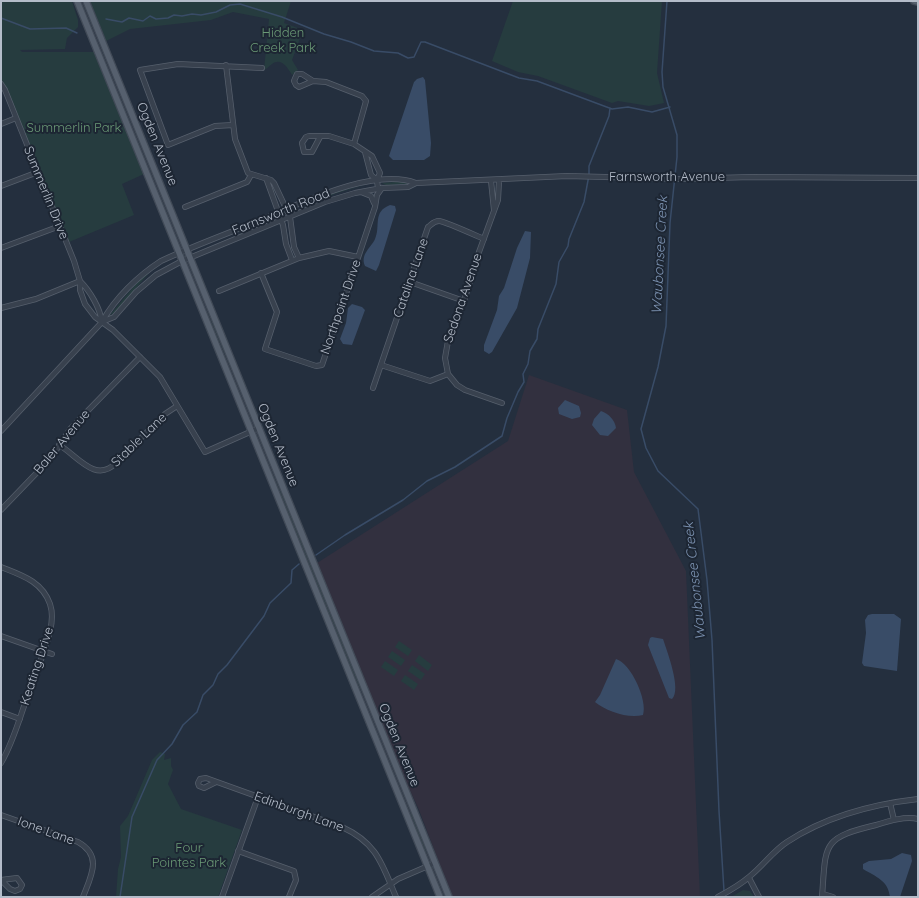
<!DOCTYPE html>
<html>
<head>
<meta charset="utf-8">
<style>
	body { margin:0 }
	#map { position:relative; width:919px; height:898px; overflow:hidden; background:#242f3e; font-family:Quicksand,sans-serif }
	canvas { display:block }
	.frame { position:absolute; inset:0; border:2px solid #b4bcc9; pointer-events:none }
</style>
</head>
<body>
<div id="map">
<canvas width="919" height="898"></canvas>
<div class="frame"></div>
</div>
<script>
const ctx = document.querySelector('canvas').getContext('2d');
ctx.lineJoin = 'round';
function fillPath(path, color) {
  ctx.fillStyle = color;
  ctx.fill(path, 'evenodd');
}
function stroke(path, color, width, dash) {
  ctx.strokeStyle = color;
  ctx.lineWidth = width;
  ctx.lineCap = dash ? 'butt' : 'round';
  ctx.setLineDash(dash || []);
  ctx.stroke(path);
}
function drawText(font, color, halo, rows, align = 'center') {
  ctx.font = font + ' Quicksand,sans-serif';
  ctx.lineWidth = 4;
  ctx.setLineDash([]);
  ctx.textBaseline = 'middle';
  ctx.strokeStyle = halo;
  ctx.fillStyle = color;
  for (const [text, x, y, turn = 0] of rows) {
    ctx.save();
    ctx.translate(x, y);
    ctx.rotate((+turn || 0) * Math.PI / 180);
    ctx.textAlign = isNaN(turn) ? turn : align;
    if (halo) ctx.strokeText(text, 0, 0);
    ctx.fillText(text, 0, 0);
    ctx.restore();
  }
}
fillPath(new Path2D(`
	M529,375l98,35 7,62 52,99 14,326h-248l-33,-87 -17,-37 -85,-210 191,-122z`), '#32303f');
fillPath(new Path2D(`
	M1,1h71l6,19v7l-11,11 -2,11 -45,1 2,2h72l50,122 -22,10 12,31 -65,27 -68,-162z
	M90,1h201l-7,22 19,7 -11,30 6,10 -6,5c-4,-7 -11,-18 -20,-11 -3,2 -4,4 -8,6l5,-51 -36,-7 -22,8 -81,9 -24,12z
	M513,1h149l-5,72 7,30 -15,3 -31,-5 -6,2 -74,-27 -20,-4 -26,-11z
	M407,181v3l-21,1 -4,-2z
	M366,185l-29,8 -43,19 43,-20z
	M164,262l-14,10 -35,40 -6,4 31,-37z
	M203,303l22,48 14,36z
	M271,471l18,39 82,200 -20,-40z
	M399,641l13,9 -4,6 -13,-9z
	M392,651l13,9 -4,6 -13,-9z
	M419,655l13,10 -4,6 -13,-10z
	M385,661l13,9 -4,6 -13,-9z
	M412,665l13,9 -4,6 -13,-9z
	M405,675l13,9 -4,6 -13,-9z
	M160,752l5,2 -1,6 7,-2v8l2,4 -5,14 13,25 61,21 -24,67h-102l2,-28 3,-12 -1,-31 8,-10 24,-56z
	M409,805l16,42 2,8 -15,-33z
	M743,890l7,1 4,6h-23z`), '#263c3f');
fillPath(new Path2D(`
	M423,77l2,3 6,63 -1,13 -6,4h-31l-4,-4 1,-3 24,-71 3,-3z
	M390,205l5,1 1,4 -17,55 -3,6 -11,-5c-5,-12 6,-18 10,-27 6,-13 -3,-27 15,-34z
	M525,231l6,1 -1,26 -13,50 -25,44 -3,2 -5,-3v-6l13,-35 2,-14 5,-8 13,-40z
	M352,304l10,3 3,3 -13,35 -9,-1 -3,-5 6,-16 2,-15z
	M565,400l14,6 2,7 -1,4 -8,2 -13,-5 -1,-6z
	M601,411c8,3 14,9 15,17l-8,8 -8,-1 -8,-10 2,-6z
	M872,614h22l7,5 -4,52 -33,-5 -2,-3 4,-30 -1,-13 3,-5z
	M652,637l11,2c4,12 19,51 9,60l-3,-1 -21,-53 2,-7z
	M616,659c15,4 32,42 27,56 -15,4 -37,-4 -48,-13l5,-7z
	M902,853l9,2 1,6 -12,36h-10c-2,-17 -14,-20 -27,-28v-5l6,-3 22,-2z`), '#394c67');
stroke(new Path2D(`
	M667,1l-5,71 1,15 14,48v22l-7,66 -4,103 -8,41 -17,62 5,19 12,23 40,38 9,71 5,60 7,171 5,80
	M1,18l29,11 36,-1 11,5
	M106,19l16,3 7,-4 14,3 7,-5 6,3 12,-1 6,-3 8,1 10,-2 9,1 15,-3 14,-7 10,-1 42,13 42,17 27,8 23,9 24,2 10,5 6,-1 7,-15h4l94,36 18,3 75,28 16,-2 24,5 18,-5
	M316,555l29,-20 58,-35 24,-19 28,-14 47,-31 5,-18 11,-26 6,-10 -1,-8 5,-10 2,-13 7,-12 1,-10 18,-45 3,-22 9,-16 1,-7 15,-37 5,-27v-9l20,-50 1,-8
	M120,897l12,-80 25,-57 15,-16 11,-19 14,-13 6,-17 10,-10 5,-11 9,-9 37,-49 6,-13 21,-20 1,-13 7,-6`), '#394c67', 1.5);
const minor = new Path2D(`
	M226,65l9,74 13,34 23,7 3,3 16,34 4,30 5,11
	M313,81l-14,6 -3,-2 -2,-4 3,-7h5l11,7 13,1 36,14 4,5 -12,43
	M1,84l4,6 69,171 6,20v9l5,14 10,13 18,13 47,47 45,75 54,-24
	M1,124l15,-6
	M233,125l-18,1 -47,19 -28,-75 38,-6 84,4
	M320,137l-8,15h-8l-2,-9 4,-6 3,-1h20l25,8 18,12 8,17 -3,7 1,9
	M365,152l6,23 6,5
	M266,178l17,47 3,19 6,16
	M491,181l3,29
	M499,181l-1,19 -19,52 -15,49 -16,40 -3,17 3,16 9,11 8,5 37,13
	M1,186l37,-14
	M361,192l10,4 3,7
	M185,207l62,-25 4,-7
	M1,248l59,-22
	M261,273l16,39 -12,37 51,17 6,-1 53,-158 2,-12 5,-7
	M80,281c10,10 20,27 22,41
	M410,282l54,19
	M219,291l80,-33 30,-7 29,6
	M1,308l35,-9 44,-18
	M102,322l12,-5 22,-25 20,-17 26,-14 143,-59 30,-9 27,-5 26,-1 8,-4 151,-7 113,3 71,-2 167,1
	M381,365l49,16 18,-7
	M373,388l55,-161c4,-3 6,-6 11,-6 5,0 38,15 45,18
	M1,431l101,-109c13,-24 36,-46 59,-61 30,-14 60,-25 90,-37 43,-17 120,-58 165,-41
	M59,445c18,10 36,39 57,18l49,-49 12,-8
	M1,510l49,-51 21,-31 69,-71
	M1,567c20,8 41,14 49,37 3,9 2,19 0,27 -5,21 -14,41 -21,61 -9,24 -15,49 -28,71
	M1,636l51,18
	M1,712l19,7
	M216,782l-12,6 -5,-2 -1,-3 2,-4 6,-1 136,49c35,16 40,37 54,70
	M890,803l4,17
	M1,815l77,27c25,14 13,34 5,55
	M238,851l56,20 2,9 -7,17
	M17,878l5,7 -2,4 -5,2 -5,-2 -9,-9z
	M749,878l10,19
	M823,894l10,3
	M222,897l36,-100
	M372,897l26,-18 37,-16
	M718,897c11,-6 22,-12 31,-20 14,-11 24,-26 38,-35 38,-25 87,-38 131,-43
	M822,897c4,-53 -1,-59 54,-72 13,-4 29,-9 42,-6`);
const major = new Path2D(`
	M77,1l363,896
	M86,1l363,896
	M914,1l4,1`);
stroke(minor, '#565f6c', 6);
stroke(major, '#414a57', 8);
stroke(minor, '#38414e', 4.5);
stroke(major, '#56606e', 5.5);
drawText('13px', '#6b9a76', '#1d2633', [
	["Hidden",283,33],
	["Creek Park",283,48],
	["Summerlin Park",74,128],
	["Four",189,848],
	["Pointes Park",189,863]
]);
drawText('13px', '#b4bcc9', '#1d2633', [
	["Ogden Avenue",157,144,68],
	["Farnsworth Avenue",667,177],
	["Summerlin Drive",46,193,68],
	["Farnsworth Road",281,212,-22],
	["Catalina Lane",411,278,-71],
	["Sedona Avenue",463,298,-71],
	["Northpoint Drive",341,307,-71],
	["Stable Lane",139,440,-44],
	["Baler Avenue",62,442,-50],
	["Ogden Avenue",278,445,68],
	["Keating Drive",37,666,-72],
	["Ogden Avenue",399,745,68],
	["Edinburgh Lane",299,812,20],
	["Ione Lane",46,831,20]
]);
drawText('italic 14px', '#7c92b1', '#1d2633', [
	["Waubonsee Creek",660,255,-87],
	["Waubonsee Creek",695,581,-96]
]);
</script>
</body>
</html>
